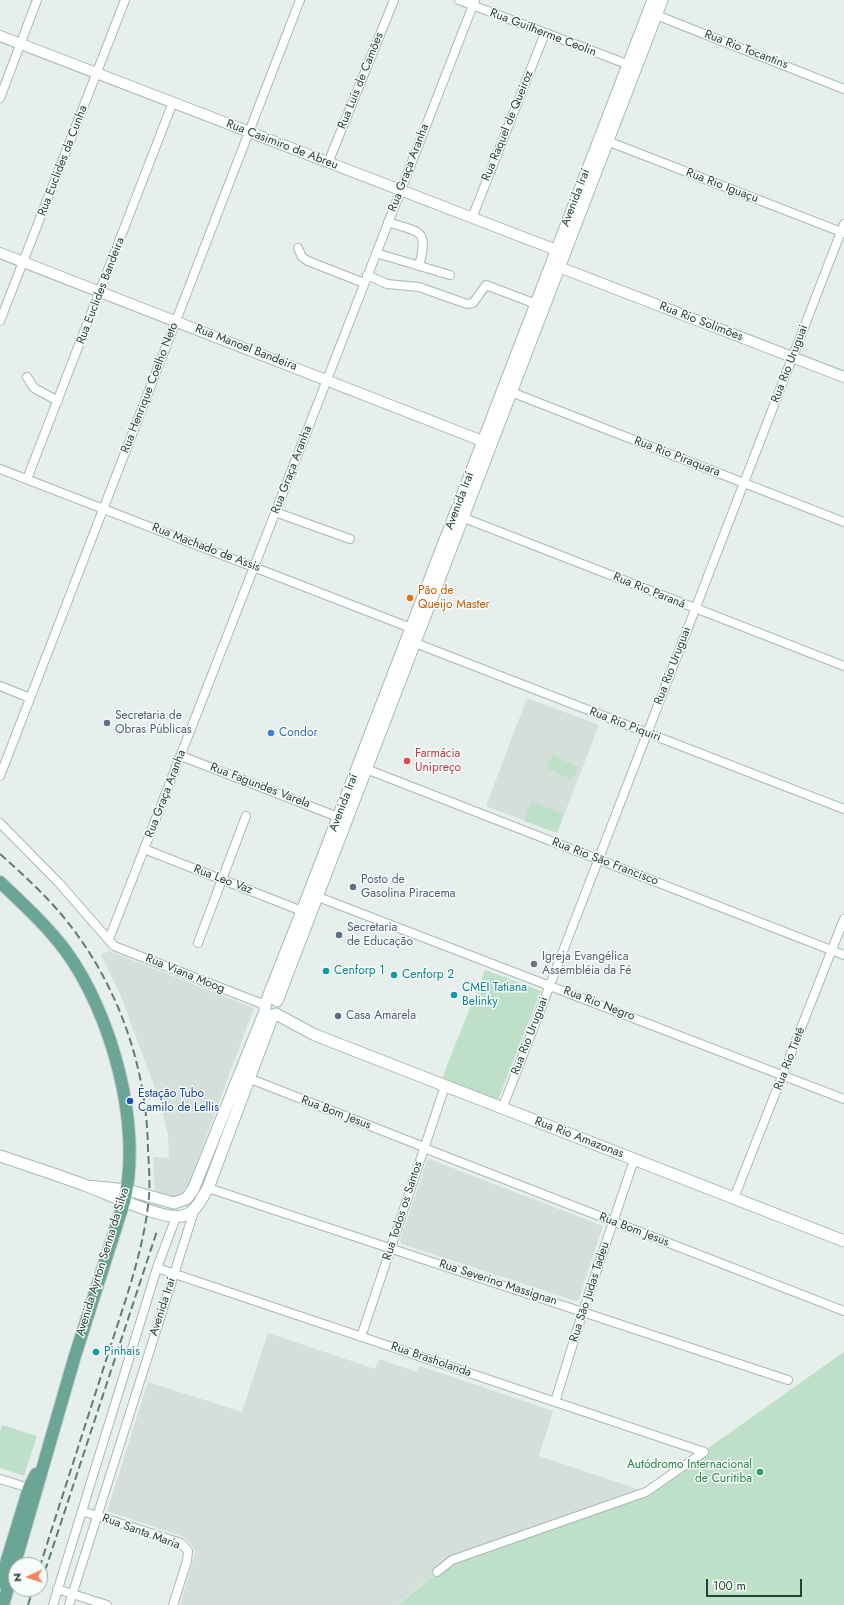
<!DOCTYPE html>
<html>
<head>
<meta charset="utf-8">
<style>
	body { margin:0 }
	#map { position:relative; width:844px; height:1605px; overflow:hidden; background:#e6efeb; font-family:Jost,sans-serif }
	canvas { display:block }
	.north { position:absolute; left:8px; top:1557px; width:40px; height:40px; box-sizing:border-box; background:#f7fbf9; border:1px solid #a3b1ad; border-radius:50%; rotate:267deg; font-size:11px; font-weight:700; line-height:16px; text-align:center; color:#24423a }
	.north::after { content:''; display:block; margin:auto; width:14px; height:18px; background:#f4845f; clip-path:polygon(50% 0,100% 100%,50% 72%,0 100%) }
	.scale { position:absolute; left:706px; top:1579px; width:96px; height:18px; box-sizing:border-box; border:2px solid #24423a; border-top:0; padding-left:5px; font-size:12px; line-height:14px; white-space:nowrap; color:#24423a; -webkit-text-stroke:3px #f7fbf9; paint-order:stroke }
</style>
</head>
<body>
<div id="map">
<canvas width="844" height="1605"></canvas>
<div class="north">N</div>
<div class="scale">100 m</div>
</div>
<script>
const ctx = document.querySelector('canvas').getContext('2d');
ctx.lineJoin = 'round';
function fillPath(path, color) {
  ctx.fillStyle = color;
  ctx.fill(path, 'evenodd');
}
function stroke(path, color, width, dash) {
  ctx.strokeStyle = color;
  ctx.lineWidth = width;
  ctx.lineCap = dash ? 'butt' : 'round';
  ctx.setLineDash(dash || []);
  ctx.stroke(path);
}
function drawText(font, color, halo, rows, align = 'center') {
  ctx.font = font + ' Jost,sans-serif';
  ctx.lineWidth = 3;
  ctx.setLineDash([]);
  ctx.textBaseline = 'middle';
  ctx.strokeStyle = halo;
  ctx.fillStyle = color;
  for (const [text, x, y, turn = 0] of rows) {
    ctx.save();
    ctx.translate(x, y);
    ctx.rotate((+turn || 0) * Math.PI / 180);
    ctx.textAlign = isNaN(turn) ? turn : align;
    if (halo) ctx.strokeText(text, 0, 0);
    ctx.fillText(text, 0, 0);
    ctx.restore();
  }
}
fillPath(new Path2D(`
	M527,698l72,27 -42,108 -71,-27z
	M109,951l145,57 -65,175 -7,12 -6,4 -21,-7 -2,-35 16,1 -1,-24 -9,-35 -39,-105 -19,-39z
	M429,1159l174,67 -24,73 -3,2 -174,-57 -2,-3 27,-81z
	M268,1333l107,36 4,-10 38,13 3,-6 133,45 -14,45 107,36 -209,80 -40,33h-217l14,-48 1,-5 -4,-8 -7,-7 -77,-26 41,-129 94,30z`), '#d4dfda');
fillPath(new Path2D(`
	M552,755l26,12 -6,13 -25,-12z
	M531,801l33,13 -7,19 -33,-12z
	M485,970l56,21 -43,109 -56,-22z
	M844,1352v253h-446l54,-45 194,-68z
	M2,1425l35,11 -13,40 -24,-8v-36z`), '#bfe0c8');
const minor = new Path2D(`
	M459,0l173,66
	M651,13l193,76
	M0,98l37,-98
	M602,139l242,94
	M328,163l66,-163
	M472,218l73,-185
	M388,222c32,11 41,6 31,44
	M298,248l4,9 6,4 56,22
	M376,253l74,22
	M367,275l20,9 32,3 48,17 6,-1 13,-18 50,19
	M0,321l125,-321
	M27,377l7,11 24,13
	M511,392l333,130
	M0,469l411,159
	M27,479l146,-377
	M275,512l75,27
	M459,516l385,150
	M410,641l434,168
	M0,686l30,12
	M181,756l157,61
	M366,769l478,186
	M0,776l300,-776
	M0,823l59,60 55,63 151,59
	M144,849l158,62
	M313,895l531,204
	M109,939l366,-939
	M198,943l48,-127
	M248,1078l176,69
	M502,1109l342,-885
	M424,1148l420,163
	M208,1188l580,192
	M734,1198l110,-279
	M157,1268l547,184
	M361,1337l84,-251
	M555,1402l28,-91 51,-151
	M0,1479l29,9
	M82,1511l99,32 7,8 -1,10 -14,44
	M437,1572l15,-12 194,-68 58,-40
	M57,1589l50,16
	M53,1605l104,-337 19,-51
	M69,1605l126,-397`);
const tertiary = new Path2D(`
	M0,36l564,217
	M0,253l490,191
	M559,267l285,110`);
const secondary = new Path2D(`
	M277,1001l385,-1001
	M276,1014l39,21 529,206
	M0,1156c29,10 58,19 87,30 19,7 78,35 95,30 14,-3 19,-17 26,-28l65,-173
	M87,1186l40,4 47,13 12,-4 7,-9 72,-179v-6l37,-94 351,-911`);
const primary = new Path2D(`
	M0,882c23,22 46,43 65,68 46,62 78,176 59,252l-50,157 -71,246
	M0,1583l29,-95 7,-14`);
stroke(minor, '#a8b8b2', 10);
stroke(tertiary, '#a8b8b2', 12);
stroke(secondary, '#a4bbb3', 13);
stroke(primary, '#c2cac8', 14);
stroke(minor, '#fff', 8);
stroke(tertiary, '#fff', 10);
stroke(secondary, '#fff', 11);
stroke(primary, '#6aa596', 12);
stroke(new Path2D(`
	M0,854c26,23 52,47 73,75 48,64 74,142 75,221 1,16 2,32 1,47 -5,53 -24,104 -40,154 -23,72 -46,143 -69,215
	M40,1582l7,-17 110,-334
	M28,1605l5,-16`), '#5f7d75', 2, [8, 4]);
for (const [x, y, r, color] of [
	[410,598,4,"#e8710a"],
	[107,723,4,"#5c6f8a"],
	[271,733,4,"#3f7fe0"],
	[407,761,4,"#e0444e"],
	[353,887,4,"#5c6f8a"],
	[339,935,4,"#5c6f8a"],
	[534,964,4,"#6b7280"],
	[326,971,4,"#0f9aa8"],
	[394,975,4,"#0f9aa8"],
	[454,995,4,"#0f9aa8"],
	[338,1016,4,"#5c6f8a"],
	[130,1101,4,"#1a4fb4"],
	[96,1352,4,"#0f9aa8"],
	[760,1472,4,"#2e9e5b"]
]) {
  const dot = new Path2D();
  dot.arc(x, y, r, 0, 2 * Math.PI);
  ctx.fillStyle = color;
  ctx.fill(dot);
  stroke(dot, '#f7fbf9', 1.5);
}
drawText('12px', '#24423a', '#f7fbf9', [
	["Rua Guilherme Ceolin",543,33,21],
	["Rua Rio Tocantins",746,50,21],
	["Rua Luís de Camões",361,81,-68],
	["Rua Raquel de Queiroz",508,126,-68],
	["Rua Casimiro de Abreu",282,145,21],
	["Rua Euclides da Cunha",63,161,-69],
	["Rua Graça Aranha",409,168,-69],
	["Rua Rio Iguaçu",722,186,21],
	["Avenida Iraí",576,198,-69],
	["Rua Euclides Bandeira",101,291,-69],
	["Rua Rio Solimões",701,322,21],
	["Rua Manoel Bandeira",246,348,21],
	["Rua Rio Uruguai",790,364,-69],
	["Rua Henrique Coelho Neto",150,388,-69],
	["Rua Rio Piraquara",677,457,21],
	["Rua Graça Aranha",292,470,-69],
	["Avenida Iraí",460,501,-69],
	["Rua Machado de Assis",206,548,21],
	["Rua Rio Paraná",649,591,22],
	["Rua Rio Uruguai",673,666,-69],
	["Rua Rio Piquiri",625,725,21],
	["Rua Fagundes Varela",260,786,21],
	["Rua Graça Aranha",166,794,-69],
	["Avenida Iraí",344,803,-69],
	["Rua Rio São Francisco",605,862,21],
	["Rua Leo Vaz",223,880,21],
	["Rua Viana Moog",185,974,22],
	["Rua Rio Negro",599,1004,21],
	["Rua Rio Uruguai",530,1036,-69],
	["Rua Rio Tietê",790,1059,-69],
	["Rua Bom Jesus",336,1113,21],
	["Rua Rio Amazonas",579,1138,21],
	["Rua Todos os Santos",403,1211,-72],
	["Rua Bom Jesus",634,1230,21],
	["Avenida Ayrton Senna da Silva",103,1262,-73],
	["Rua Severino Massignan",498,1283,18],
	["Rua São Judas Tadeu",590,1292,-72],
	["Avenida Iraí",163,1307,-72],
	["Rua Brasholanda",431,1360,19],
	["Rua Santa Maria",141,1532,20]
]);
drawText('12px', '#c56008', '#f7fbf9', [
	["Pão de",418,591],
	["Queijo Master",418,605]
], 'left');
drawText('12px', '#4e5e75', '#f7fbf9', [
	["Secretaria de",115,716],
	["Obras Públicas",115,730],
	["Posto de",361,880],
	["Gasolina Piracema",361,894],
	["Secretaria",347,928],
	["de Educação",347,942],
	["Casa Amarela",346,1016]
], 'left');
drawText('12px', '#366cbe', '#f7fbf9', [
	["Condor",279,733]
], 'left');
drawText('12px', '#be3a42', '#f7fbf9', [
	["Farmácia",415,754],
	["Unipreço",415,768]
], 'left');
drawText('12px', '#5b616d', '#f7fbf9', [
	["Igreja Evangélica",542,957],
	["Assembléia da Fé",542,971]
], 'left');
drawText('12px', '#0d838f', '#f7fbf9', [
	["Cenforp 1",334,971],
	["Cenforp 2",402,975],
	["CMEI Tatiana",462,988],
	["Belinky",462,1002],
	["Pinhais",104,1352]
], 'left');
drawText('12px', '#164399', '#f7fbf9', [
	["Estação Tubo",138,1094],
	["Camilo de Lellis",138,1108]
], 'left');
drawText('12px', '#27864d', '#f7fbf9', [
	["Autódromo Internacional",752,1465],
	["de Curitiba",752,1479]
], 'right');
</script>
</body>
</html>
